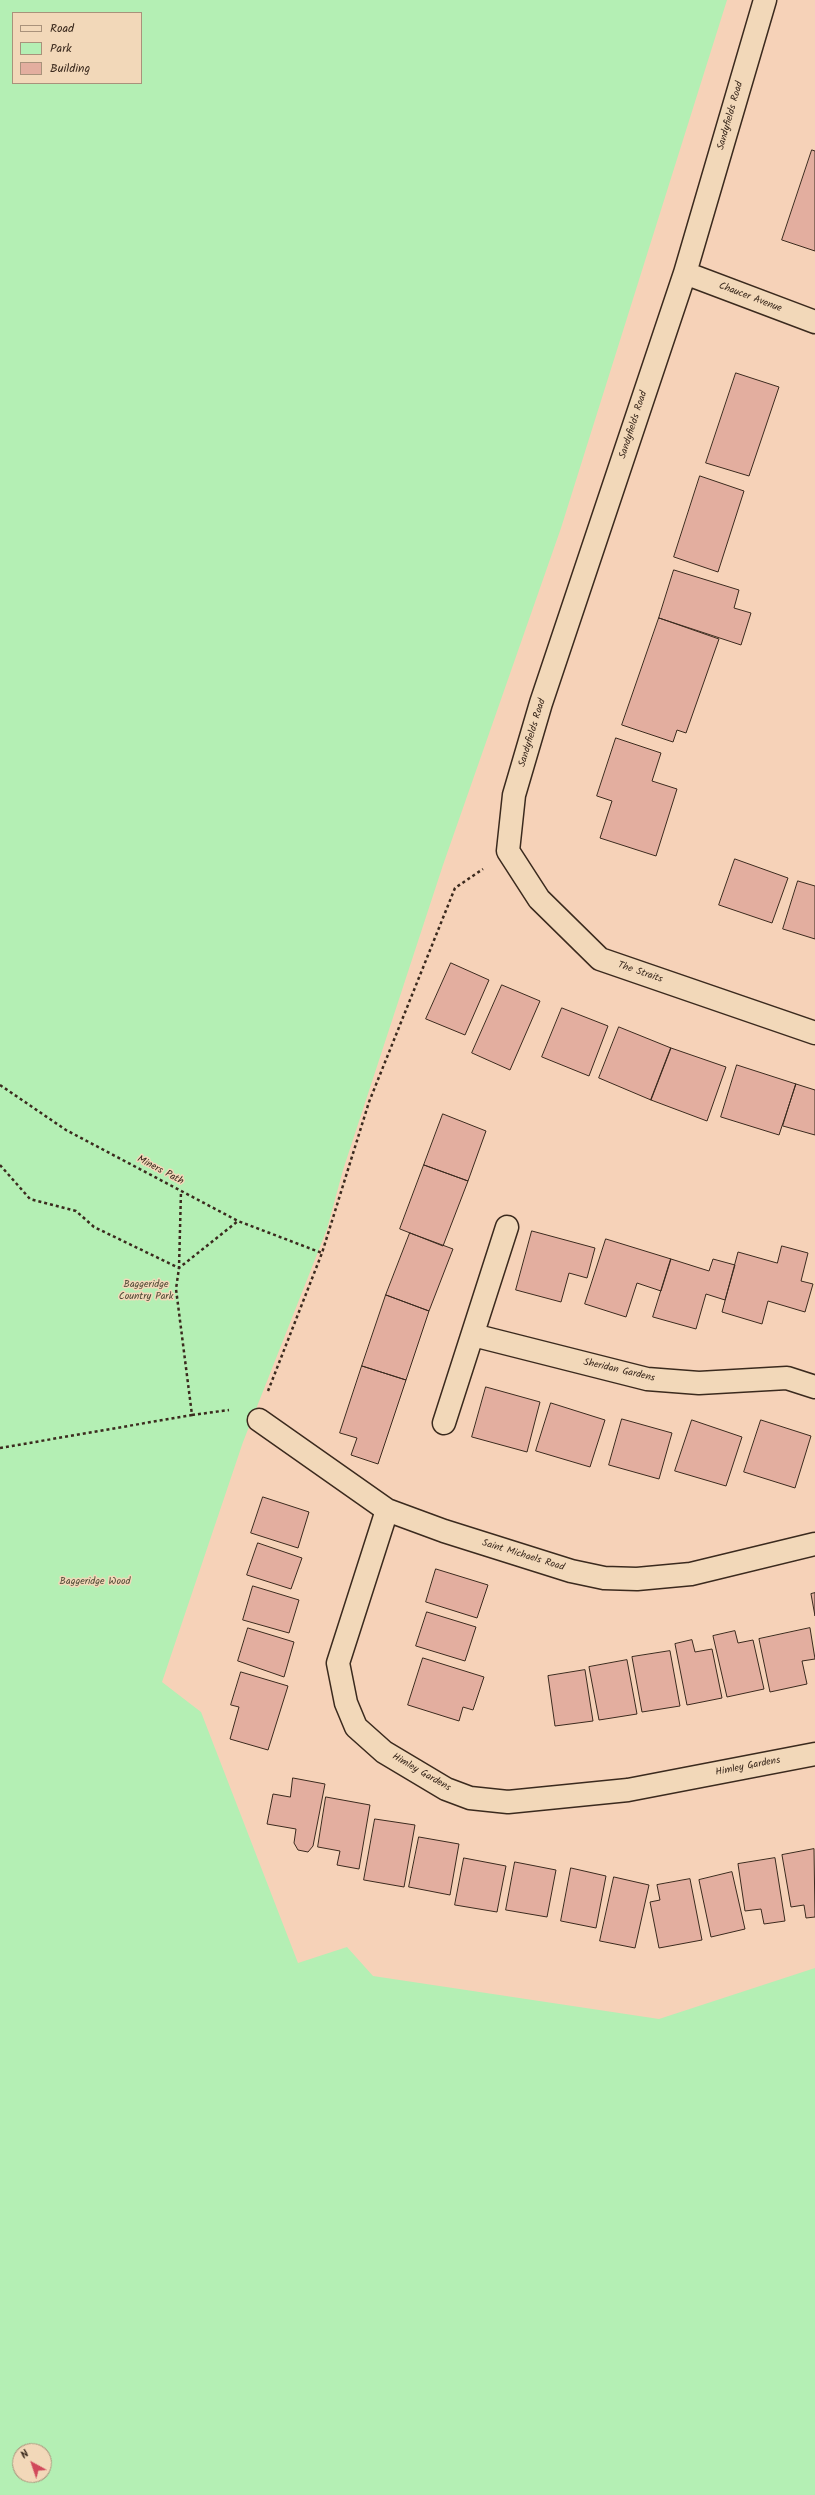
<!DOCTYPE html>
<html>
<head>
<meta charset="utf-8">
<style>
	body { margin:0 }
	#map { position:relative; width:815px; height:2495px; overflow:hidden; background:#f6d2b8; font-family:Kalam,sans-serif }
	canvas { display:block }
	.legend { position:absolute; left:12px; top:12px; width:130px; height:72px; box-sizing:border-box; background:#f2d8b9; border:1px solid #a9927b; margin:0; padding:5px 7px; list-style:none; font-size:12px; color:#3b2a1e }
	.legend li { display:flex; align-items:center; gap:8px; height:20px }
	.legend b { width:20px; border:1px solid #a9927b }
	.north { position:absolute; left:12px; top:2443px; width:40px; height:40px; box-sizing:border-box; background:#f2d8b9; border:1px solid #a9927b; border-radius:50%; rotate:320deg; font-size:11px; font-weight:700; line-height:16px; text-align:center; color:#3b2a1e }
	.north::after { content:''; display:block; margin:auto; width:14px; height:18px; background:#d1495b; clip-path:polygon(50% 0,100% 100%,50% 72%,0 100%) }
</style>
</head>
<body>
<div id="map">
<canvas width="815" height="2495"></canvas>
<ul class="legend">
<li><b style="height:5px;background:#f2d8b9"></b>Road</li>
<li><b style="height:11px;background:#b4efb4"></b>Park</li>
<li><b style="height:11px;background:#e3ae9f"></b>Building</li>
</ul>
<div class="north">N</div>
</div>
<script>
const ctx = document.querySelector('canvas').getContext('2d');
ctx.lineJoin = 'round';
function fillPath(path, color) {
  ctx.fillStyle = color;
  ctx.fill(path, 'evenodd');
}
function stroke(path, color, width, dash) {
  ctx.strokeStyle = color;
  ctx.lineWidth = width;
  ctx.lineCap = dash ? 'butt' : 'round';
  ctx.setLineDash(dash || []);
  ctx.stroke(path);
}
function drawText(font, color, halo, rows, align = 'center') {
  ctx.font = font + ' Kalam,sans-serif';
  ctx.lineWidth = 3;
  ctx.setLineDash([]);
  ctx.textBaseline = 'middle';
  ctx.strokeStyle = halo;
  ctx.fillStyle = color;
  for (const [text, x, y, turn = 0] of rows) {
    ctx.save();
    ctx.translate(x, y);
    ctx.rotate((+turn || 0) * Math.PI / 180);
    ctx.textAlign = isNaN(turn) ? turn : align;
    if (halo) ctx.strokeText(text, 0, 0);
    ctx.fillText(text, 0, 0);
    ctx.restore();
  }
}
fillPath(new Path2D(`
	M0,0h727l-166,528 -118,337 -100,305 -16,59 -84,213 -81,240 39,30 97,251 49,-16 26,29 286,43 156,-51v527h-815zM13,13h128v70h-128zM20,2451h24v24h-24z`), '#b4efb4');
const building = new Path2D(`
	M812,150l3,1v100l-33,-11z
	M736,373l43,14 -30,89 -43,-13z
	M700,476l44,15 -26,81 -44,-15z
	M674,570l65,20 -5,18 17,5 -10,32 -82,-27z
	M659,618l60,21 -33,94 -9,-3 -4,12 -51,-17z
	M616,738l45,15 -9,28 25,8 -21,67 -56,-18 12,-37 -15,-5z
	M735,859l53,19 -16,45 -53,-18z
	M798,881l17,5v53l-32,-10z
	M451,963l38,17 -24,55 -39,-16z
	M502,985l38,16 -30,69 -38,-17z
	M562,1008l46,18 -19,50 -47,-19z
	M619,1027l52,21 -20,52 -52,-22z
	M671,1048l55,19 -19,54 -56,-21z
	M737,1065l59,19 -17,51 -58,-18z
	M796,1084l19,6v45l-32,-9z
	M443,1114l43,17 -18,50 -44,-16z
	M424,1165l44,16 -25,65 -43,-17z
	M532,1231l63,17 -8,30 -18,-5 -8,29 -45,-12z
	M410,1233l43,16 -24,62 -43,-16z
	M606,1239l65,20 -10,32 -24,-8 -11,34 -41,-13z
	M782,1246l26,7 -7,28 12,3 -8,28 -37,-11 -6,23 -40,-12 16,-60 39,11z
	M671,1259l38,12 4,-12 22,6 -10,35 -19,-6 -10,35 -43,-12z
	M386,1295l43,16 -23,69 -44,-14z
	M362,1366l44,14 -28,84 -27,-9 6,-17 -17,-5z
	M486,1387l54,15 -13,50 -55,-15z
	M551,1403l54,17 -15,47 -54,-16z
	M622,1419l50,14 -13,46 -50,-14z
	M692,1420l50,17 -16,49 -51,-15z
	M761,1420l50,16 -16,52 -51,-16z
	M263,1497l46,15 -11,36 -47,-15z
	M258,1543l44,15 -11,31 -44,-14z
	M436,1569l52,16 -11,33 -51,-16z
	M253,1586l46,14 -10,33 -46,-13z
	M815,1593v23l-4,-22z
	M427,1612l49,15 -11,34 -49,-15z
	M248,1628l46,14 -10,35 -46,-16z
	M810,1628l5,31 -13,2 5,23 -37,8 -11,-53z
	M735,1631l3,12 15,-3 11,49 -37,8 -14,-61z
	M692,1640l3,12 17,-3 10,49 -35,7 -12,-61z
	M670,1651l10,55 -38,6 -10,-55z
	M423,1658l61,19 -11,33 -10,-3 -4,14 -51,-16z
	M627,1660l10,54 -38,6 -10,-53z
	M585,1670l8,51 -38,5 -7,-50z
	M241,1672l47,14 -20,64 -38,-11 9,-32 -8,-2z
	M293,1778l32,6 -12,62 -5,6 -10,-2 -4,-7 2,-14 -29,-5 6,-30 17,3z
	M326,1797l44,8 -11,64 -22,-4 3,-14 -22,-4z
	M375,1819l40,6 -11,62 -40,-7z
	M419,1837l40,7 -9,51 -41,-8z
	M814,1849l1,68 -9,1 -2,-13 -13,2 -9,-52z
	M464,1858l42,8 -9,46 -42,-7z
	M775,1858l10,63 -21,3 -3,-15 -16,2 -7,-47z
	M515,1862l41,8 -9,47 -41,-7z
	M571,1868l35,8 -10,52 -35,-7z
	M732,1872l13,57 -34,8 -12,-57z
	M614,1877l35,8 -14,63 -35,-7z
	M690,1879l12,61 -43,8 -9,-46 10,-2 -3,-15z`);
fillPath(building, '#e3ae9f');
stroke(building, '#3b2a1e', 1);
const minor = new Path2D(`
	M765,0l-80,273 -144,430 -27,92 -6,56 31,48 61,60 215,74
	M685,273l130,49
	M473,1335l174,44 52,4 88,-5 28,9
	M259,1420l128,90 57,21 127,40 33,7 33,1 54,-5 124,-30
	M444,1423l63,-196
	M387,1510l-49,153 8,40 10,24 28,25 62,37 24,9 38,4 120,-12 187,-36`);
stroke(minor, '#3b2a1e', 25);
stroke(new Path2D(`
	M0,1085l66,45 172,91 84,32
	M0,1165l30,34 46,12 18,16 85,41 59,-47
	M268,1391l54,-138 47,-151 86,-214 28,-19
	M192,1415l37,-5
	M0,1448l192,-33 -16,-126 3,-21 2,-77`), '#3b2a1e', 2.5, [3, 3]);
stroke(minor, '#f2d8b9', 22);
drawText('10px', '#3b2a1e', '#f2d8b9', [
	["Sandyfields Road",731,116,-74],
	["Chaucer Avenue",750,298,21],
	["Sandyfields Road",634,425,-72],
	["Sandyfields Road",533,733,-73],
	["The Straits",640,973,19],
	["Miners Path",160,1171,28],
	["Sheridan Gardens",619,1371,13],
	["Saint Michaels Road",523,1556,17],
	["Himley Gardens",748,1767,-11],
	["Himley Gardens",421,1773,30]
]);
drawText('10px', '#4d4834', '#f2d8b9', [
	["Baggeridge",146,1285],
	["Country Park",146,1297],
	["Baggeridge Wood",95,1582]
]);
</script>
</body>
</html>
